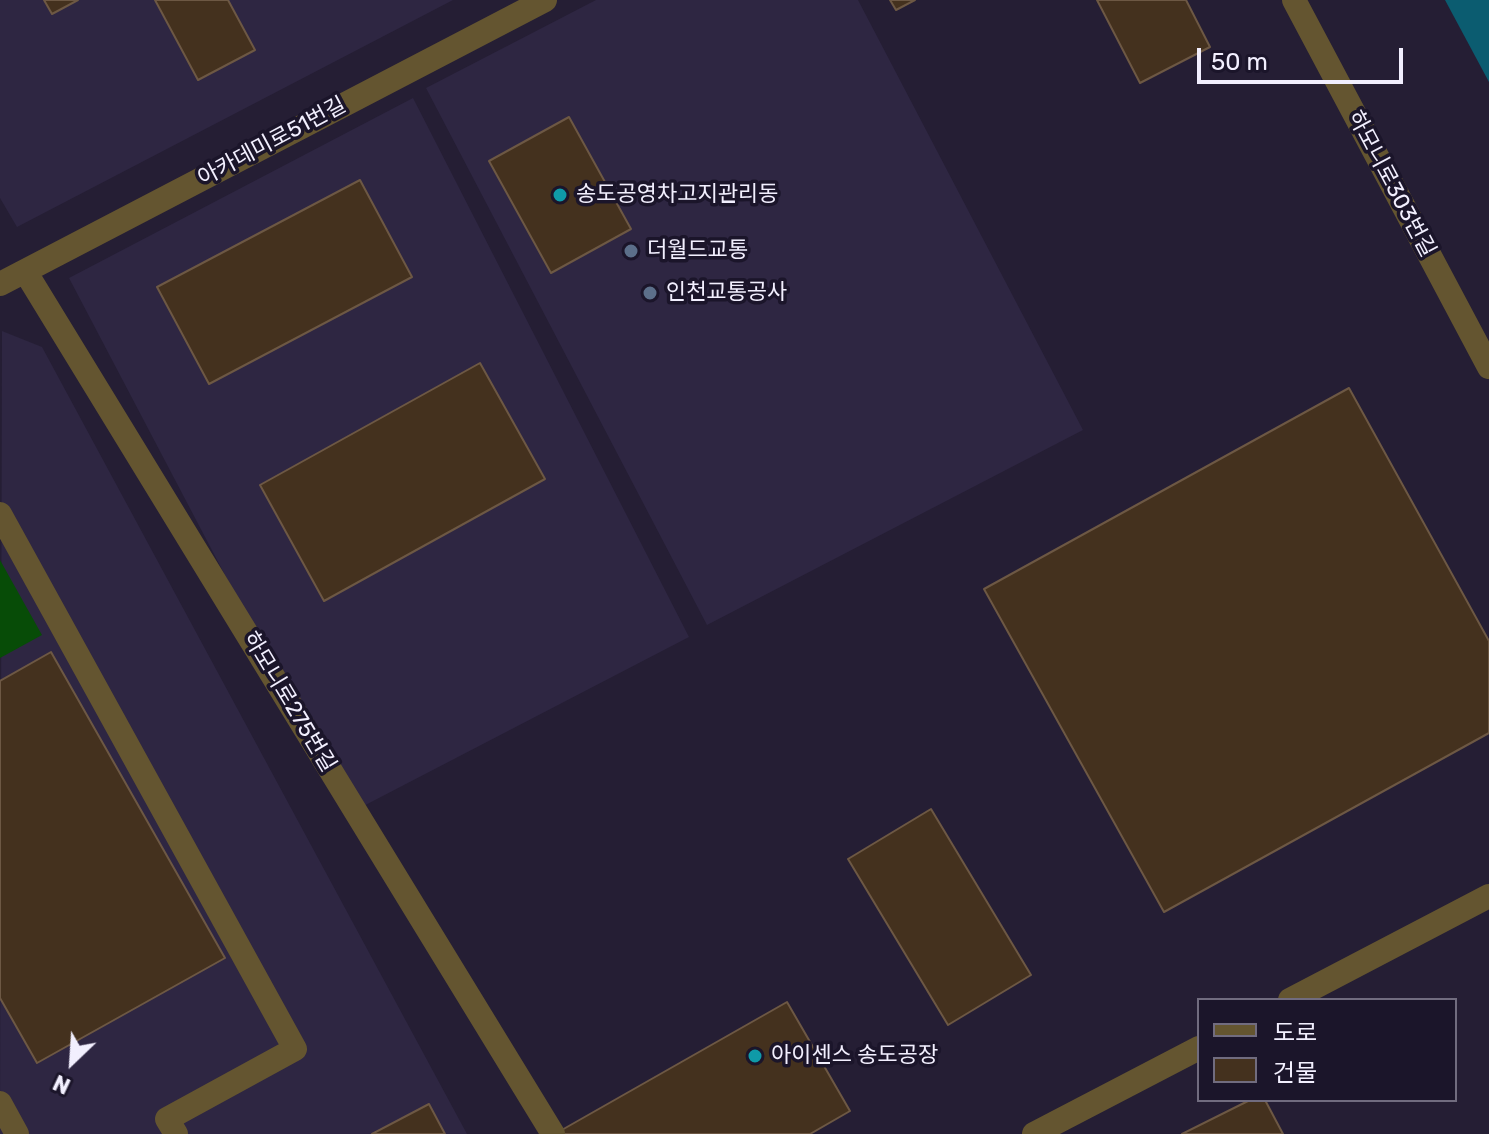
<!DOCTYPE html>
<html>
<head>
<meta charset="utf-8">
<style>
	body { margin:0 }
	#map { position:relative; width:1489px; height:1134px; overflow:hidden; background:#251e34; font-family:Rubik,"Noto Sans KR",sans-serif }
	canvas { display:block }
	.legend { position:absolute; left:1197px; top:998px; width:260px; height:104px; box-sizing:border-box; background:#1b152a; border:2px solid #716c7f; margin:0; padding:10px 14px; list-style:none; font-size:24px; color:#f2effe }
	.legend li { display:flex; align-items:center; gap:16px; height:40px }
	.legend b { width:40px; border:2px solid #716c7f }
	.north { position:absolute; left:32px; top:1022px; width:80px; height:80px; -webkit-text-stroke:6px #1b152a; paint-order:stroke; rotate:205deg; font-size:22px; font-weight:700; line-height:32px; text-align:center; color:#f2effe }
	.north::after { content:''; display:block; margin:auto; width:28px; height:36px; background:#f2effe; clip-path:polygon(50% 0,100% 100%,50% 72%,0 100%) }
	.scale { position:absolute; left:1197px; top:48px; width:206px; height:36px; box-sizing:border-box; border:4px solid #f2effe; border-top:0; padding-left:10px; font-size:24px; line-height:28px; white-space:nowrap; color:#f2effe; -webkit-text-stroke:6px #1b152a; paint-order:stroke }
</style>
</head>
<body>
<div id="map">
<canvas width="1489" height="1134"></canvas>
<ul class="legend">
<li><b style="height:10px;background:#645530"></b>도로</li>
<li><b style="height:22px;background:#44311e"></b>건물</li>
</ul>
<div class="north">N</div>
<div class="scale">50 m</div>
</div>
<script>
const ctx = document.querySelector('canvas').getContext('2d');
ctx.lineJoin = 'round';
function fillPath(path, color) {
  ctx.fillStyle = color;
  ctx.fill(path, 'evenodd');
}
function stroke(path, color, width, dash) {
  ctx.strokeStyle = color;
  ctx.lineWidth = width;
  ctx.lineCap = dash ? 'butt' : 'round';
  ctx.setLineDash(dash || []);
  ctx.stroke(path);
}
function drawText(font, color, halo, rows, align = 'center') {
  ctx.font = font + ' Rubik,"Noto Sans KR",sans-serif';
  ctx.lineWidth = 7;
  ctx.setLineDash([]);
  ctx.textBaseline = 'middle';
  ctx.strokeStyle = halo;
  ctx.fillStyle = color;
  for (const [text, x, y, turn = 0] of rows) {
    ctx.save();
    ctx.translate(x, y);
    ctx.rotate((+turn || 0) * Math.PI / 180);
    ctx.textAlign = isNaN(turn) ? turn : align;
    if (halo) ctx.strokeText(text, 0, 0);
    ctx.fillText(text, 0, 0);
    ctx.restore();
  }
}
fillPath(new Path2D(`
	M0,0h453l-436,227 -17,-29z
	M596,0h262l225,430 -376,195 -281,-537z
	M413,98l276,539 -339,176 -281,-535z
	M2,331l40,16 425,787h-467z`), '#2e2642');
fillPath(new Path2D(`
	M0,560l42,75 -42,23z`), '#074c07');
fillPath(new Path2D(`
	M1445,0h44v82z`), '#0b5c70');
const building = new Path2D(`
	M44,0h34l-26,14z
	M155,0h73l27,50 -57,30z
	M890,0h25l-19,10z
	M1097,0h89l24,47 -70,36z
	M569,117l62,112 -80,44 -62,-112z
	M360,180l52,97 -203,107 -52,-97z
	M480,363l65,116 -221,122 -64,-116z
	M1349,388l140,253v92l-325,179 -180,-323z
	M51,652l174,306 -188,105 -37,-65v-317z
	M931,809l100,166 -83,50 -100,-166z
	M787,1002l63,109 -40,23h-248l-2,-3z
	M1250,1100h15l18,34h-101z
	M429,1104l16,30h-73z`);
fillPath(building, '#44311e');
stroke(building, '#6d5844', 2);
stroke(new Path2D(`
	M1294,0l195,367
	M25,271l528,863
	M0,284l545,-284
	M0,514l295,535 -128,70 9,15
	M1290,1000l199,-104
	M0,1103l17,31
	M1034,1134l165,-86`), '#645530', 24);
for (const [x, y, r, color] of [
	[560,195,8,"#0f9aa8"],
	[631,251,8,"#5c6f8a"],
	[650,293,8,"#5c6f8a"],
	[755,1056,8,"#0f9aa8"]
]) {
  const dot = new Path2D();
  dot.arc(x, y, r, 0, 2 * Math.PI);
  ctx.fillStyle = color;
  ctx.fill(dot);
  stroke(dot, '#1b152a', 3);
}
drawText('22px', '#f2effe', '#1b152a', [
	["아카데미로51번길",272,142,-28],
	["하모니로303번길",1391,184,62],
	["하모니로275번길",289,702,59]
]);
drawText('22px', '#f2effe', '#1b152a', [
	["송도공영차고지관리동",576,195],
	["더월드교통",647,251],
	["인천교통공사",666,293],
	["아이센스 송도공장",771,1056]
], 'left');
</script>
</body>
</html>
